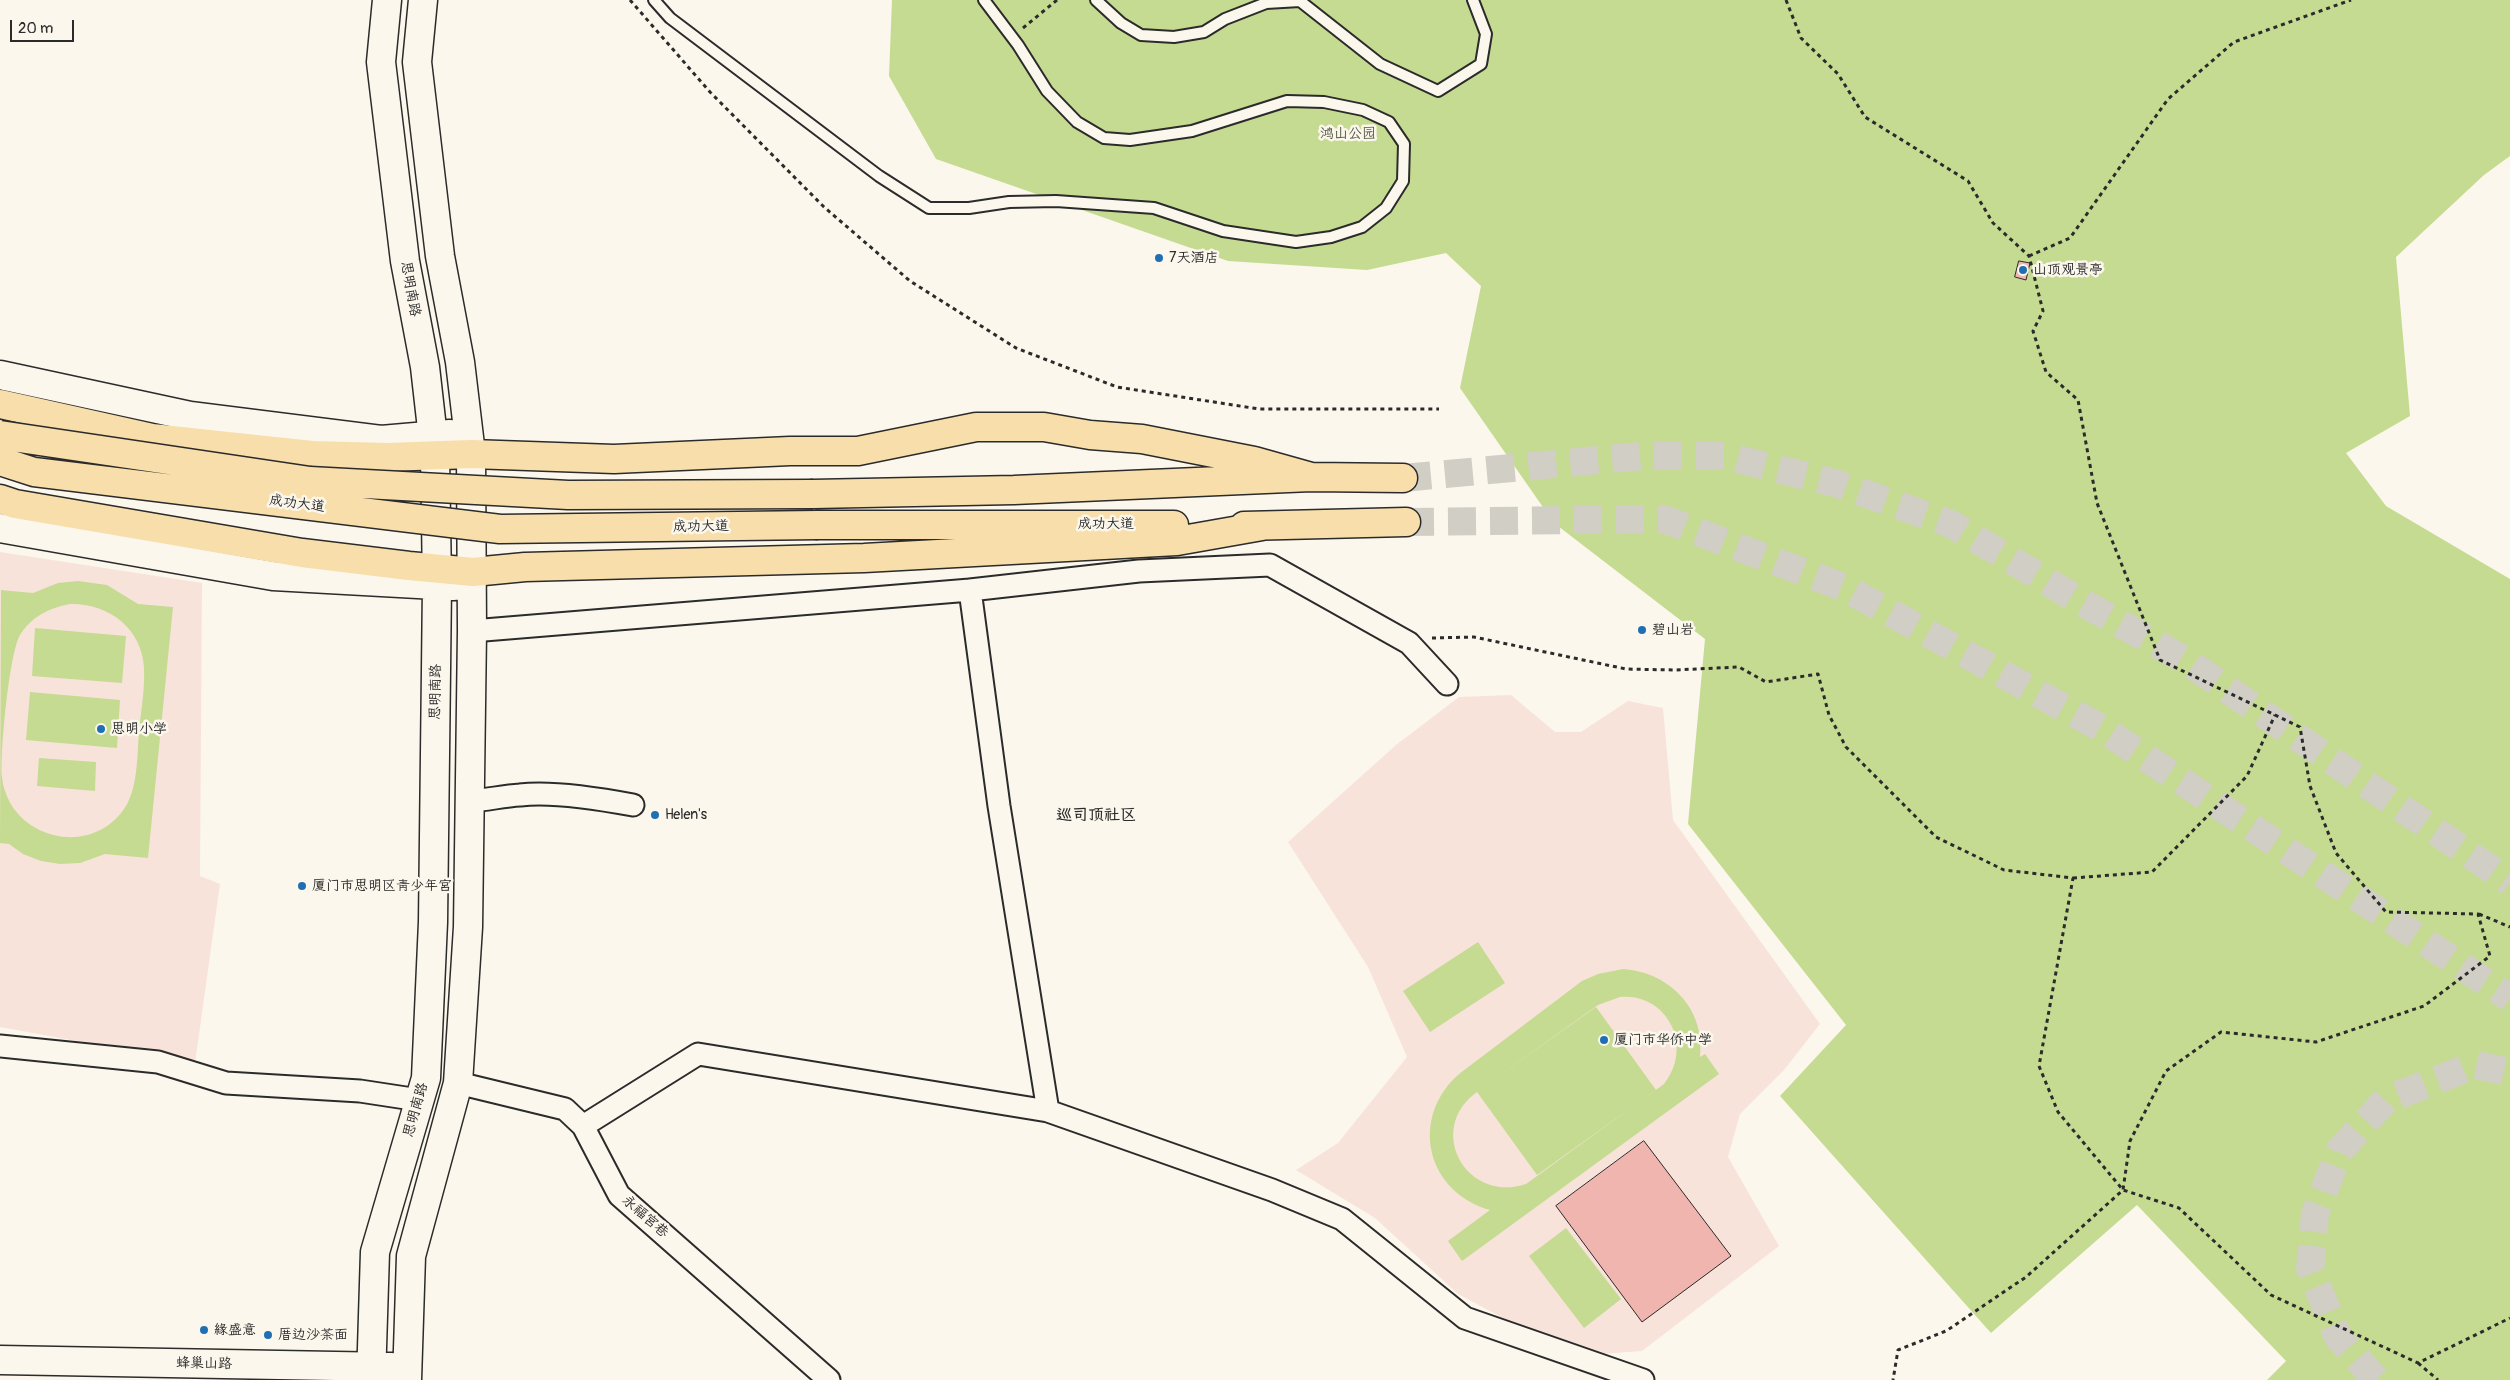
<!DOCTYPE html>
<html>
<head>
<meta charset="utf-8">
<style>
	body { margin:0 }
	#map { position:relative; width:2510px; height:1380px; overflow:hidden; background:#fbf7ec; font-family:Pangolin,sans-serif }
	canvas { display:block }
	.scale { position:absolute; left:10px; top:20px; width:64px; height:22px; box-sizing:border-box; border:2px solid #2b2b2b; border-top:0; padding-left:6px; font-size:15px; line-height:18px; white-space:nowrap; color:#2b2b2b; -webkit-text-stroke:4px #fbf7ec; paint-order:stroke }
</style>
</head>
<body>
<div id="map">
<canvas width="2510" height="1380"></canvas>
<div class="scale">20 m</div>
</div>
<script>
const ctx = document.querySelector('canvas').getContext('2d');
ctx.lineJoin = 'round';
function fillPath(path, color) {
  ctx.fillStyle = color;
  ctx.fill(path, 'evenodd');
}
function stroke(path, color, width, dash) {
  ctx.strokeStyle = color;
  ctx.lineWidth = width;
  ctx.lineCap = dash ? 'butt' : 'round';
  ctx.setLineDash(dash || []);
  ctx.stroke(path);
}
function drawText(font, color, halo, rows, align = 'center') {
  ctx.font = font + ' Pangolin,"LXGW WenKai TC",sans-serif';
  ctx.lineWidth = 5;
  ctx.setLineDash([]);
  ctx.textBaseline = 'middle';
  ctx.strokeStyle = halo;
  ctx.fillStyle = color;
  for (const [text, x, y, turn = 0] of rows) {
    ctx.save();
    ctx.translate(x, y);
    ctx.rotate((+turn || 0) * Math.PI / 180);
    ctx.textAlign = isNaN(turn) ? turn : align;
    if (halo) ctx.strokeText(text, 0, 0);
    ctx.fillText(text, 0, 0);
    ctx.restore();
  }
}
fillPath(new Path2D(`
	M0,552l202,31 -2,293 20,8 -25,179 -195,-36z
	M1511,695l44,37h26l47,-31 35,7 10,112 147,204 -36,46 -44,44 -12,43 51,89 -137,105 -68,5 -116,-62 -83,-76 -79,-48 42,-27 69,-86 -39,-90 -80,-125 108,-97 63,-48z`), '#f8e3da');
fillPath(new Path2D(`
	M892,0h1618v156l-26,19 -88,82 14,159 -64,37 40,53 124,73v801h-243l19,-19 -149,-156 -146,128 -211,-237 66,-71 -158,-201 17,-185 -151,-116 -94,-135 21,-102 -35,-33 -79,17 -139,-9 -292,-102 -47,-83z
	M78,581l29,4 31,19 35,3 -25,251 -43,-4 -25,9 -20,1 -19,-3 -18,-7 -14,-10 -9,-1 1,-253 32,3 25,-10zM70,604c38,-1 72,24 74,64 1,21 -3,43 -5,64 -2,24 -1,53 -13,74 -26,42 -84,40 -112,3 -6,-9 -11,-20 -12,-32 -2,-24 7,-123 18,-142 11,-18 29,-27 50,-31z
	M35,628l91,8 -4,47 -90,-7z
	M30,692l90,8 -3,48 -91,-8z
	M39,758l57,4 -1,29 -58,-5z
	M1478,942l27,41 -75,49 -27,-41z
	M1623,969c46,3 83,40 77,88l5,-3 14,20 -257,187 -14,-20 42,-31c-64,-18 -81,-92 -31,-136l123,-93 16,-7zM1620,997c48,-4 74,50 44,87l-138,100c-60,20 -101,-55 -49,-92l60,83 119,-85 -60,-83 -110,78 112,-80z
	M1566,1228l55,71 -37,29 -55,-72z`), '#c5db91');
const building = new Path2D(`
	M2019,261l11,2 -4,17 -11,-3z
	M1644,1141l87,115 -89,66 -86,-116z`);
fillPath(building, '#f1b5af');
stroke(building, '#2b2b2b', 1);
stroke(new Path2D(`
	M1403,478l239,-22h83l110,27 116,41 129,77 103,58 327,223
	M1406,522l258,-3 181,69 256,140 409,270
	M2376,1380l-38,-43 -28,-69 5,-54 25,-64 46,-50 89,-35 35,7`), '#d1cec5', 28, [28, 14]);
const lane = new Path2D(`
	M654,0l16,18 209,158 50,32h40l40,-6 47,-1 98,7 69,23 73,11 35,-5 31,-10 24,-19 17,-27 1,-37 -15,-22 -26,-12 -39,-8 -37,-1 -95,30 -62,9 -26,-2 -27,-16 -30,-31 -29,-46 -34,-45
	M1096,0l25,23 20,12 33,2 30,-5 21,-13 41,-16 34,-2 80,63 58,27 43,-27 5,-30 -13,-34`);
const street = new Path2D(`
	M970,590l29,216 49,305
	M472,631l498,-41 169,-19 131,-6 139,78 38,41
	M470,801c17,-1 33,-5 50,-6 32,-4 81,4 113,10
	M0,1046l158,16 68,21 134,8 59,9
	M458,1083l107,26 18,17 36,69 210,185
	M583,1126l115,-72 350,57 224,79 70,29 123,99 178,62`);
const secondary = new Path2D(`
	M0,375l190,41 191,24 69,-6
	M0,528l273,48 181,10
	M0,1360l391,7
	M371,1380l4,-128 51,-174 7,-156 4,-337 -2,-130 -10,-88 -20,-106 -24,-199 6,-62
	M407,1380l4,-124 47,-173 10,-156 4,-296 -1,-177 -11,-92 -20,-106 -23,-194 6,-62`);
const highway = new Path2D(`
	M0,404l152,34 160,17 75,2 84,-3 143,5 176,-8h68l118,-24h68l46,8 52,4 112,22 57,16
	M813,494l201,-4 297,-13 92,1
	M0,499l15,5 287,49 107,13 64,6 52,-5 339,-9 313,-17 85,-15
	M818,525h356
	M1244,526l162,-4`);
stroke(lane, '#2b2b2b', 14);
stroke(street, '#2b2b2b', 25);
stroke(secondary, '#2b2b2b', 31);
stroke(highway, '#2b2b2b', 31);
stroke(new Path2D(`
	M630,0l80,92 114,115 86,74 106,67 101,39 142,22h180
	M1786,0l15,38 37,36 27,43 103,64 25,42 36,33 14,55 -10,20 13,41 32,28 19,103 63,157 140,67 10,59 26,67 50,59 92,2 12,42 -66,50 -108,36 -95,-10 -55,39 -36,70 -7,49 -97,87 -80,54 -48,19 -5,30
	M1023,28l34,-28
	M2029,256l41,-18 98,-139 66,-57 117,-42
	M1432,638l42,-1 152,32 49,1 64,-3 27,15 52,-8 11,41 17,32 90,90 68,33 69,8 -34,188 19,46 65,78 56,18 92,87 147,68 92,-45
	M2073,878l79,-6 95,-96 28,-61
	M2479,914l31,13
	M2418,1363l20,17`), '#2b2b2b', 3, [4, 4]);
stroke(lane, '#fbf7ec', 10);
stroke(street, '#fbf7ec', 21);
stroke(secondary, '#fbf7ec', 28);
stroke(highway, '#f8deab', 28);
const highwayBridge = new Path2D(`
	M0,435l310,46 258,14 245,-1
	M0,461l34,11 466,57 318,-4`);
stroke(highwayBridge, '#2b2b2b', 31, []);
stroke(highwayBridge, '#f8deab', 28);
for (const [x, y, r, color] of [
	[1159,258,5,"#1f6fb2"],
	[2023,270,5,"#1f6fb2"],
	[1642,630,5,"#1f6fb2"],
	[101,729,5,"#1f6fb2"],
	[655,815,5,"#1f6fb2"],
	[302,886,5,"#1f6fb2"],
	[1604,1040,5,"#1f6fb2"],
	[204,1330,5,"#1f6fb2"],
	[268,1335,5,"#1f6fb2"]
]) {
  const dot = new Path2D();
  dot.arc(x, y, r, 0, 2 * Math.PI);
  ctx.fillStyle = color;
  ctx.fill(dot);
  stroke(dot, '#fbf7ec', 2);
}
drawText('14px', '#525744', '#fbf7ec', [
	["鸿山公园",1348,134]
]);
drawText('14px', '#2b2b2b', '#fbf7ec', [
	["7天酒店",1169,258],
	["山顶观景亭",2033,270],
	["碧山岩",1652,630],
	["思明小学",111,729],
	["Helen's",665,815],
	["厦门市思明区青少年宫",312,886],
	["厦门市华侨中学",1614,1040],
	["緣盛意",214,1330],
	["厝边沙茶面",278,1335]
], 'left');
drawText('14px', '#2b2b2b', '#fbf7ec', [
	["思明南路",410,289,80],
	["成功大道",297,504,7],
	["成功大道",1106,524],
	["成功大道",701,527,-1],
	["思明南路",436,692,-89],
	["思明南路",416,1110,-74],
	["永福宫巷",645,1217,41],
	["蜂巢山路",204,1364,1]
]);
drawText('bold 16px', '#2b2b2b', '#fbf7ec', [
	["巡司顶社区",1096,816]
]);
</script>
</body>
</html>
